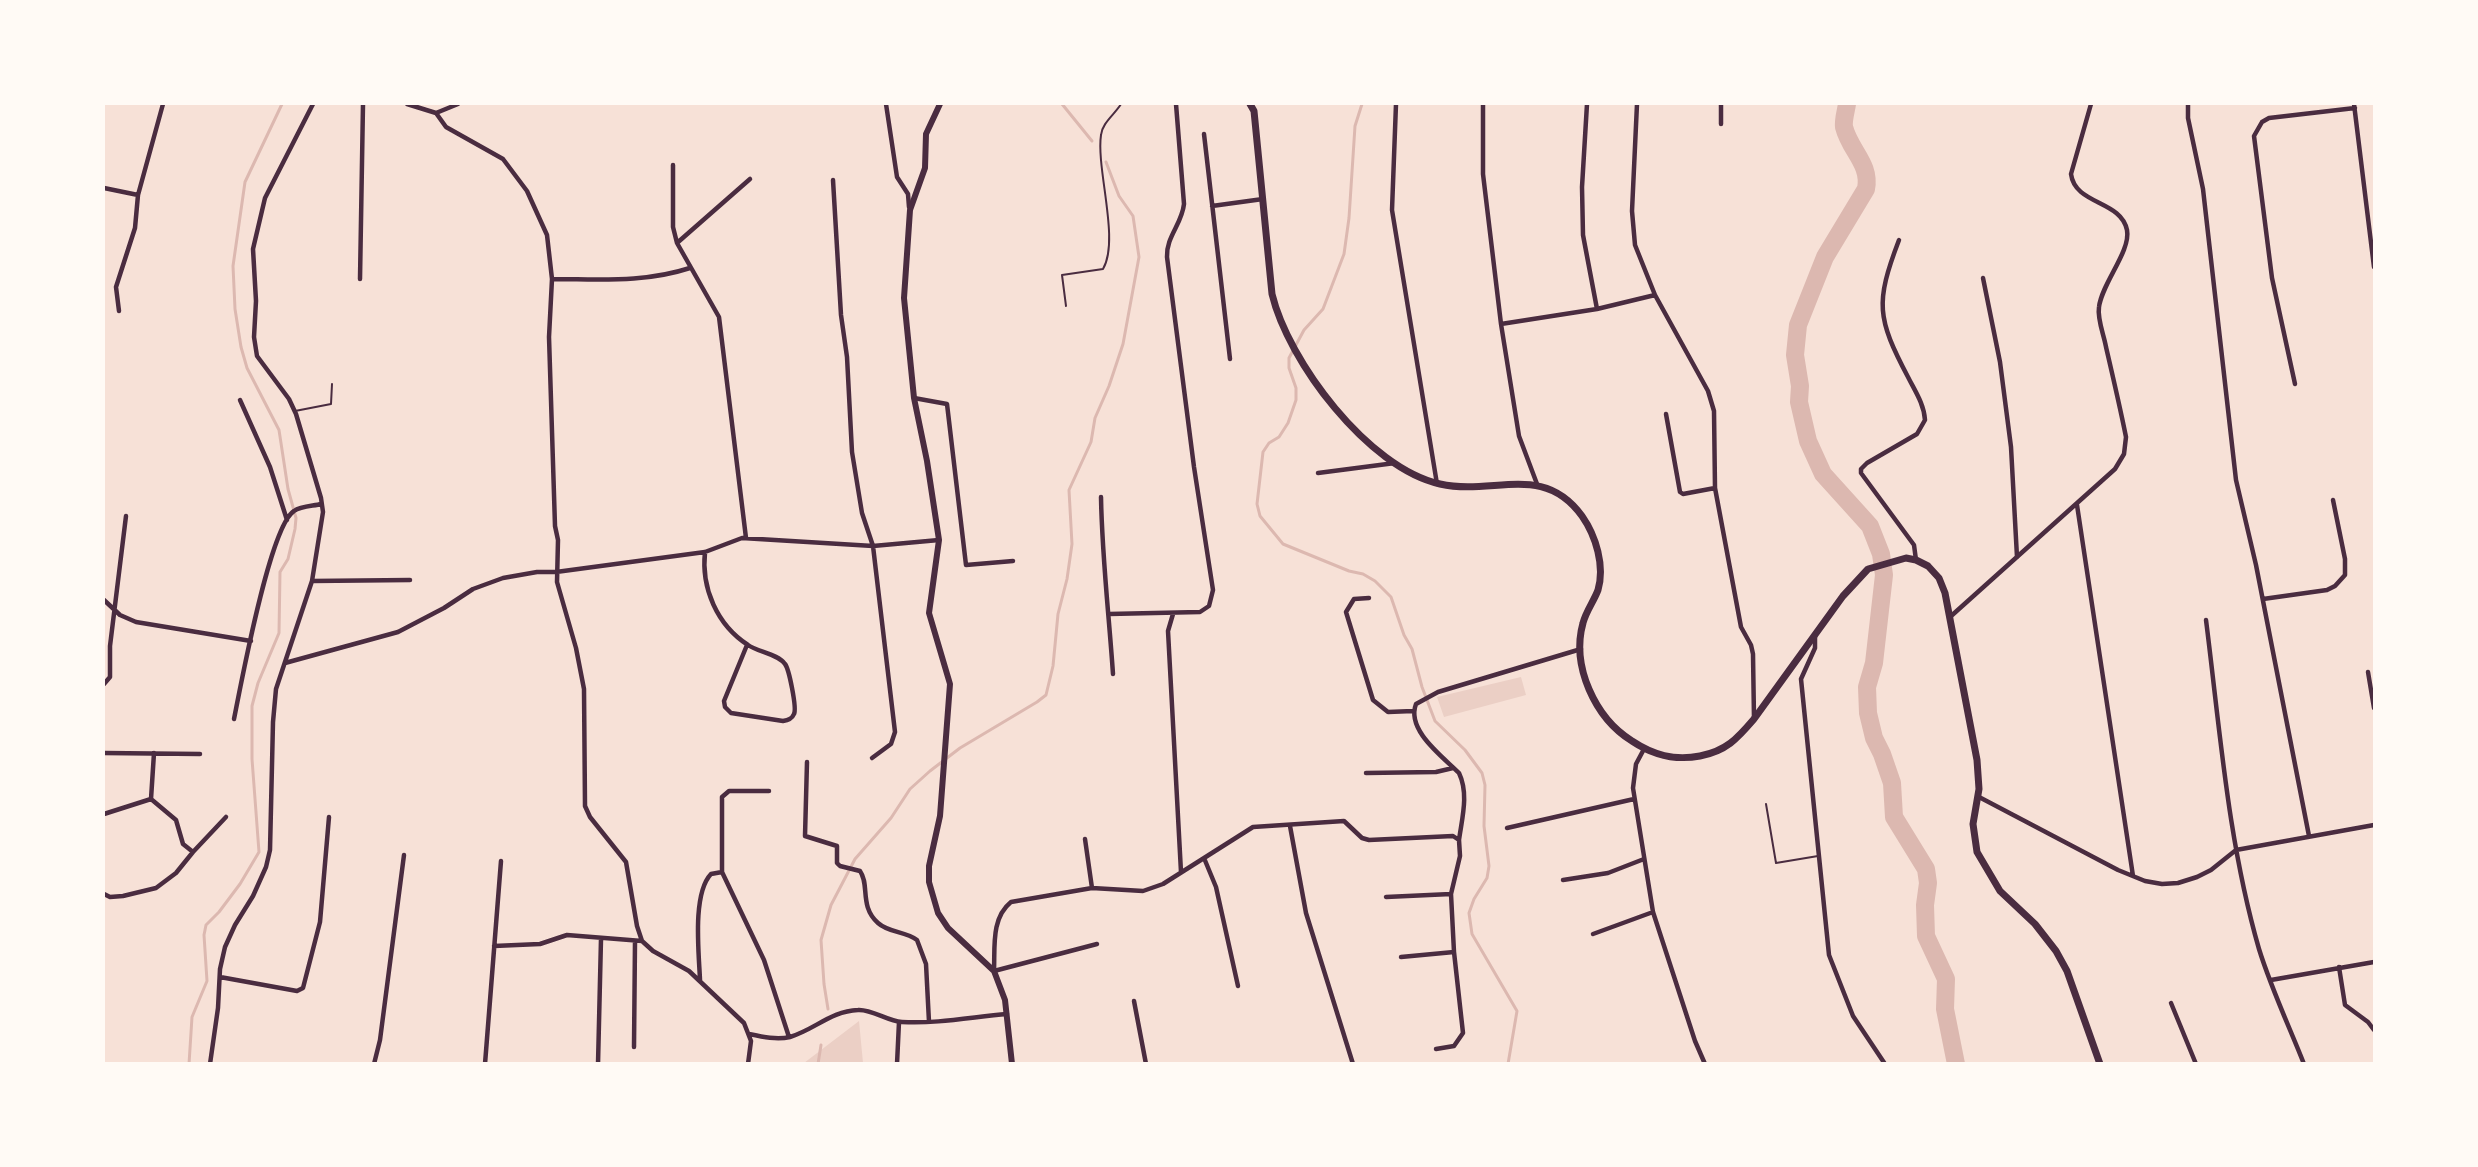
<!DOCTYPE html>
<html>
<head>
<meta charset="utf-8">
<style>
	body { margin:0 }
	#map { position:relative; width:2478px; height:1167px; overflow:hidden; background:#f7e1d7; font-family:Cabin,sans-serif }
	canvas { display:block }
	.frame { position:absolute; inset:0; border:105px solid #fffaf5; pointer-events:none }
</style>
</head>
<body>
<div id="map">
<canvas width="2478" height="1167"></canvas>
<div class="frame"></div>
</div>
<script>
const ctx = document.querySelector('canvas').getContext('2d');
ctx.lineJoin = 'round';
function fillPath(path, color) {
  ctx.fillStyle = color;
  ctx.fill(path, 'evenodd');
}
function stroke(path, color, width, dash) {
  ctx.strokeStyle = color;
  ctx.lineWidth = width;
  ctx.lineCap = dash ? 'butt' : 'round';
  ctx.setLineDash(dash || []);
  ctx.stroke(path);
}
fillPath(new Path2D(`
	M1521,677l5,18 -82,22 -7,-20z
	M859,1021l4,42h-59z`), '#ebcfc5');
stroke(new Path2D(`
	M1062,104l30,37
	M1362,104l-7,22 -6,92 -5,36 -21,55 -19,21 -15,28v10l7,20v12l-8,23 -9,14 -10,6 -6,9 -6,52 3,12 23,28 66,27 14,3 12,7 16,16 13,38 8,14 10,38 13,34 30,29 17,23 3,12 -1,41 5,40 -2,12 -13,21 -5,14 3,21 45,77 -9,53
	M828,1009l-4,-25 -3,-44 10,-35 24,-46 36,-41 19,-29 20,-18 30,-23 77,-46 9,-7 7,-29 5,-52 9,-35 5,-35 -3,-54 22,-48 4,-24 14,-32 14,-42 16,-87 -6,-41 -14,-20 -13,-34
	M189,1064l3,-47 15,-36 -3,-46 2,-10 13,-13 21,-28 19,-32 -7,-93v-53l6,-23 21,-50 1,-61 8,-13 7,-30 1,-11 -8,-29 -9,-59 -32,-62 -6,-21 -6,-38 -2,-43 12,-84 37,-78
	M818,1064l3,-19`), '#dcb8b0', 3);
stroke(new Path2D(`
	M1847,104c-1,7 -4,16 -3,23 6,24 27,37 22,62l-41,68 -27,68 -3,30 5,31 -1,16 9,39 15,33 47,52 11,28 3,21 -10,88 -7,24 1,26 6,25 8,16 10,29 2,34 32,52 2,14 -3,22 1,31 20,43 -1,30 11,55`), '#dcb8b0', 18);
stroke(new Path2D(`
	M1066,306l-4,-31 41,-6c17,-29 -7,-100 -2,-134 1,-12 14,-21 20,-31
	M295,411l36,-7 1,-20
	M1766,804l10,59 42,-7`), '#4a2c40', 2);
stroke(new Path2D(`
	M407,104l29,9 10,14 57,32 24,32 20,44 5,44 -3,58 6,189 3,14 -1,42 19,66 8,41 1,117 5,11 36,45 11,64 5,15 11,10 36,20 55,52 7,18 -3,23
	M886,104l11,73 11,17 1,13
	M1396,104l-4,106 45,274
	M1483,104v70l18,150 18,112 18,48
	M1587,104l-5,83 1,48 14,74
	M1637,104l-5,107 3,34 20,50 53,96 6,20 1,77 26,139 10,18 2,9 1,65
	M1721,104v20
	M2188,104v14l15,71 33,291 20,85 53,271
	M2354,104l20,163
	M436,113l22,-9
	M1204,134l26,225
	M673,165v62l4,16 42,74 27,221
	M833,180l8,135 6,42 5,95 10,61 11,33 22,186 -4,12 -19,14
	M104,188l34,7
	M1212,206l51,-7
	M1899,240c-24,63 -22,78 9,137 7,14 16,27 17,43l-8,14 -50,29 -6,6v4l53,72 2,15
	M677,243l73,-64
	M1983,278l17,84 11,85 6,110
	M360,279l3,-175
	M552,279c48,0 92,4 138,-11
	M119,311l-3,-24 19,-59 3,-33 25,-91
	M1501,324l96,-15 58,-14
	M2295,384l-23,-106 -18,-142 8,-14 7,-4 86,-10
	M914,398l33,6 19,161 47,-4
	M240,400l30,67 17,53
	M1666,414l14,78 3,2 32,-6
	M1318,473l77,-10
	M1101,497c1,60 8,118 12,177
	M2077,505l56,371
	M705,552c-4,36 12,73 43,93 10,7 30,9 37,19 4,5 12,44 9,50 -2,5 -6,6 -11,7l-52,-8 -6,-6 -1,-6 23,-56
	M312,581l98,-1
	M1369,598l-15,1 -8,13 27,88 15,12 25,-1
	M2263,599l64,-9 8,-4 10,-11v-16l-12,-59
	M104,600l16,15 16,7 115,19
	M1109,614l91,-2 9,-6 4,-16 -19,-123 -27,-210c-1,-20 15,-33 17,-53l-8,-100
	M1173,614l-5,17 13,241
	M1950,617l165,-148 9,-15 2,-17c-6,-30 -13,-60 -20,-90 -2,-12 -9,-28 -7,-40 3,-24 32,-56 28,-77 -6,-30 -52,-25 -56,-56l20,-70
	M2206,620c14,110 22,222 53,329 12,39 30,77 45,115
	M1815,636v12l-14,31 28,276 24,61 32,48
	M285,663l113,-31 46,-24 29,-19 30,-11 34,-6h19l149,-20 37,-14 131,8 66,-6
	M2368,672l6,36
	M104,684l6,-7v-31l16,-130
	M234,719c7,-35 36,-193 60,-208 7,-5 20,-5 27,-7
	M1644,749l-8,15 -3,24 20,124 42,129 10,23
	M104,753l96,1
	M807,762l-2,74 32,10v17l3,3 20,5c10,14 -1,35 18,52 11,10 27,8 39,17l9,24 3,58
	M1366,773l70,-1 17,-4
	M769,791h-40l-7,6v75l42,88 25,77
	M1979,797l139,73 27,11 17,3 16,-1 19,-6 14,-7 25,-20 138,-25
	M151,799l3,-46
	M104,814l47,-15 25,21 7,24 10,8
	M1290,826l16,87 47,151
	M1507,828l127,-29
	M1085,839l7,49
	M1459,840c3,-22 10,-46 0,-67 -17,-17 -53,-43 -43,-69l22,-12 143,-43
	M1204,858l12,29 22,99
	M1563,880l45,-7 36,-14
	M104,894l6,3 13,-1 33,-8 20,-15 17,-21 33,-35
	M1386,897l65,-3 3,58 9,81 -9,13 -18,3
	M1593,934l60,-22
	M1097,944l-103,27c1,-24 -3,-53 17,-69l81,-14 51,3 20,-7 90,-57 91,-6 18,17 7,2 84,-4 6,4 1,16 -9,38
	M494,946l46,-2 27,-9 75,6
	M1401,957l53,-5
	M2339,967l6,38 23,17 6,8
	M220,977l77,14 6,-3 17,-66 9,-105
	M700,980c-1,-26 -8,-86 11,-106l11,-2
	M2271,980l103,-18
	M1134,1001l12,63
	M2171,1003l25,61
	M749,1034c14,3 28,6 41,3 24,-7 41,-26 68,-27 14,-1 29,11 44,12 35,2 70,-5 105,-8
	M634,1047l1,-106
	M210,1064l8,-56 2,-39 5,-22 10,-22 18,-29 13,-29 4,-17 3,-128 3,-33 36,-108 11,-69 -2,-14 -25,-84 -7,-15 -32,-43 -3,-19 2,-36 -3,-52 12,-51 48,-94
	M374,1064l6,-24 24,-185
	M485,1064l16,-203
	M598,1064l3,-125
	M897,1064l2,-42`), '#4a2c40', 4.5);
stroke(new Path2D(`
	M940,104l-14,30 -1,34 -15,42 -6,88 10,100 13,63 12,79 -10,73 21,71 -10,132 -11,50v16l9,31 10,15 46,43 11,29 7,64`), '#4a2c40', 6);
stroke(new Path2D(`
	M1250,104l4,7 18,183c16,67 96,174 168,190 54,12 103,-22 142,32 14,20 23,50 16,74 -4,11 -12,21 -15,33 -12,43 12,95 49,118 21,14 42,20 68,15 26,-5 37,-17 54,-37l89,-123 25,-27 38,-11 10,2 12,6 11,12 6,15 32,167 2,29 -6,35 4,28 23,39 35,33 21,27 11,20 33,93`), '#4a2c40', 7);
</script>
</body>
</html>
